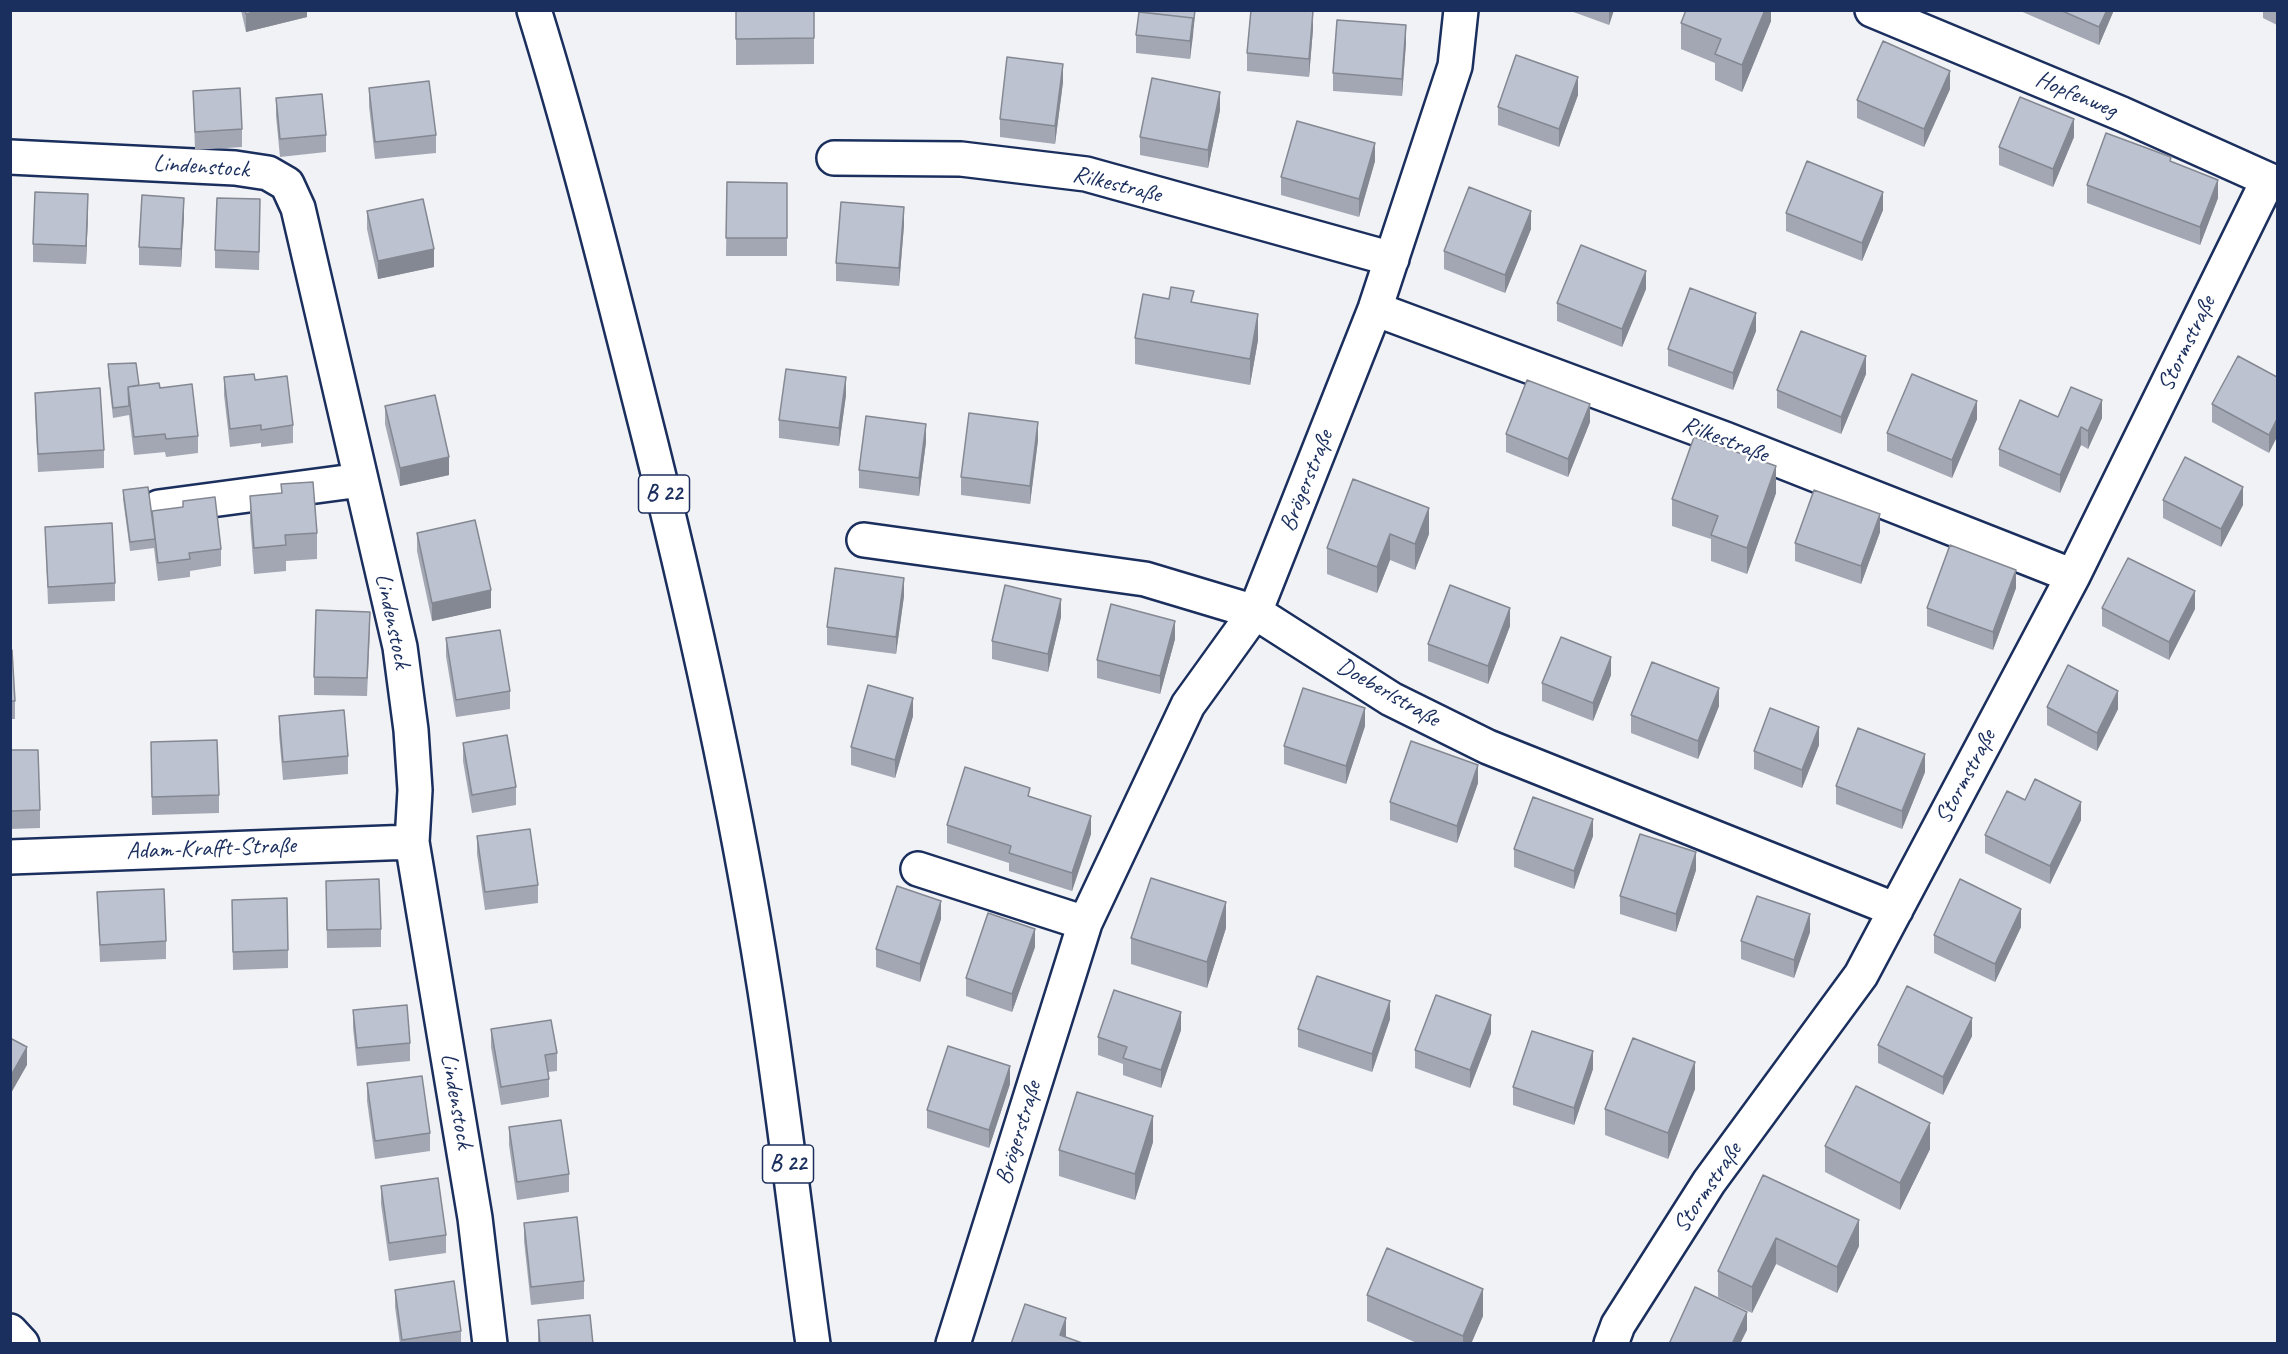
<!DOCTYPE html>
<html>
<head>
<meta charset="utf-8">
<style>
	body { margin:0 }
	#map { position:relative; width:2288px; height:1354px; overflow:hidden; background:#f1f2f5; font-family:Caveat,sans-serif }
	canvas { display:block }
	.frame { position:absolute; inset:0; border:12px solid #1b2f5e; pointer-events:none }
</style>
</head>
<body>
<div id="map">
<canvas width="2288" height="1354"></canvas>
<div class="frame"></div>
</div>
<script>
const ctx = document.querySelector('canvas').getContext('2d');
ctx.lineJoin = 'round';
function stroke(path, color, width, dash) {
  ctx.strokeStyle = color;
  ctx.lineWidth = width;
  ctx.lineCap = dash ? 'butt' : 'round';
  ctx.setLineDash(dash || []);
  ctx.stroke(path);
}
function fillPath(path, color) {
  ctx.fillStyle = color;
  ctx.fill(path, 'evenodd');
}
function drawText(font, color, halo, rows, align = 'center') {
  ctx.font = font + ' Caveat,sans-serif';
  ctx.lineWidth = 5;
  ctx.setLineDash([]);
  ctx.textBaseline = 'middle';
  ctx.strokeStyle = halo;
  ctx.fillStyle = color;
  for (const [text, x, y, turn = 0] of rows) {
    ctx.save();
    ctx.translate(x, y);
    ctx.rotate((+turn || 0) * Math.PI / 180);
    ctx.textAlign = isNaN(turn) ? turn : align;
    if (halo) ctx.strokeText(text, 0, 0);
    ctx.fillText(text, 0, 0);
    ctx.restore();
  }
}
const minor = new Path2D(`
	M1872,10l250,104 156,70
	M10,157l225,11 33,5 19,11 11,24 102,439 11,83 4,60 -3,52 63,376 15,126
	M834,158l127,1 125,15 306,85
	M1375,309l350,130 348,137
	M159,507l202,-27
	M864,540l281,39 110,33 136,87 97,48 408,163
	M10,857l402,-15
	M918,869l167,54
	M10,1331l12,13
	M953,1344l132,-421 103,-218 67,-93 120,-303 80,-243 6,-56
	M1611,1344l7,-19 91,-143 152,-207 212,-399 195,-396`);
const major = new Path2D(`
	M534,10c40,129 73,260 106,391 49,192 93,386 124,583 19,119 32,240 49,360`);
stroke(minor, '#1b2f5e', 38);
stroke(major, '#1b2f5e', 38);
stroke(minor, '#fff', 33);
stroke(major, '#fff', 33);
fillPath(new Path2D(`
	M241,10h66v7l-61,15z
	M736,10h78v54l-78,1z
	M1195,10l-5,49 -54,-6v-18z
	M1568,10h46l-5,15z
	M1771,10v11l-29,71 -27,-12v-17l-34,-14v-26z
	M2018,10h96l-15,35z
	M2263,10h14v15l-14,-7z
	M1313,29l-4,48 -62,-6v-18z
	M1406,43l-4,53 -69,-5v-18z
	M1063,82l-8,62 -55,-7v-18z
	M369,88l67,47v18l-61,6 -6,-53z
	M1950,89l-26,58 -67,-29v-18z
	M193,91l49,38v18l-47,3z
	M1578,95l-19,52 -61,-22v-18z
	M276,98l50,37v17l-46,5 -4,-41z
	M1220,110l-12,58 -68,-13v-18z
	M2074,137l-21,50 -54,-22v-18z
	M1375,161l-16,56 -78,-22v-18z
	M2171,162l47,36 -18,47 -113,-42v-18z
	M727,182l60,1v73h-61z
	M1883,210l-21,51 -76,-30v-18z
	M367,211l67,56 -56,12 -11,-50z
	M88,212l-2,52 -53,-2v-18z
	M184,216l-3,51 -42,-2v-18z
	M260,217l-1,53 -44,-2v-18z
	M904,225l-5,61 -63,-5v-18z
	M1531,229l-26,64 -61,-24v-18z
	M1646,289l-24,58 -65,-26v-18z
	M1169,299l25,4 64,37 -8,45 -115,-21v-26z
	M1756,331l-23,59 -65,-24v-17z
	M108,364l31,21 21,3 38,48v17l-32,4 -1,-5 -31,3 -5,-40 -16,3 -5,-44z
	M1866,374l-25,60 -64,-26v-18z
	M224,377l31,3 38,45v18l-32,4v-4l-31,4 -6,-52z
	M2277,377l-8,76 -57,-31v-18z
	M35,393l69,57v18l-66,4 -3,-62z
	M846,395l-7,51 -60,-8v-18z
	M385,406l64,69 -49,11 -15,-62z
	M2058,417l44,1 -14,31 -7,-4 -21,48 -61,-27v-17z
	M1977,419l-25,59 -65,-27v-18z
	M1590,422l-22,55 -62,-25v-18z
	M1038,440l-8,64 -69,-9v-18z
	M926,442l-7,54 -60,-8v-18z
	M1353,479l76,55 -14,36 -25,-10 -13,33 -50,-19v-26z
	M281,484l36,49v26l-31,2v10l-32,3 -4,-52v-26l31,-2z
	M123,490l29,29v-8l69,38v17l-31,5v6l-32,4 -4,-33 -24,3 -7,-52z
	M1776,493l-29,81 -36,-13v-22l-39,-13v-27z
	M2163,500l80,5 -22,42 -58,-29z
	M45,527l70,56v18l-67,3z
	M1880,532l-19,52 -66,-23v-18z
	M417,533l74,75 -59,13 -15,-70z
	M2016,588l-23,62 -66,-24v-18z
	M904,596l-8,58 -69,-9v-18z
	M2102,608l93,1 -26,51 -67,-34z
	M1061,617l-13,55 -56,-13v-18z
	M1510,626l-22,58 -60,-23v-17z
	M370,630l-3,66 -53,-1v-18z
	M446,638l64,53v18l-54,8 -10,-61z
	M1175,639l-15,55 -63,-16v-18z
	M10,650l5,51v18h-5z
	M1611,675l-18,46 -51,-20v-18z
	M1719,706l-21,53 -67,-26v-18z
	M2047,707l71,2 -21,42 -50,-26z
	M279,716l69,40v18l-65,6 -4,-46z
	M913,716l-18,62 -44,-13v-18z
	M1365,726l-19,58 -62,-20v-18z
	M151,742l68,53v18l-67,2z
	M463,743l53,44v18l-44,8 -9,-52z
	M1819,745l-17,43 -48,-19v-18z
	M10,750l30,60v18l-30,1z
	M1925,772l-23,57 -66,-25v-18z
	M1478,783l-21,60 -67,-23v-18z
	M1030,796l61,38 -19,57 -63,-20v-8l-62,-20v-18z
	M2081,820l-31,64 -65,-31v-18z
	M477,836l61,49v18l-53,7 -8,-56z
	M1593,836l-19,53 -60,-22v-18z
	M1696,870l-20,62 -56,-18v-18z
	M326,881l55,48v18l-54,1z
	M97,892l69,49v18l-66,3z
	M232,900l56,50v18l-55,2z
	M941,919l-21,63 -44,-15v-18z
	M2021,927l-26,55 -61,-29v-18z
	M1226,928l-19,60 -76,-24v-26z
	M1810,932l-16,46 -53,-19v-18z
	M1035,947l-23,65 -46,-16v-18z
	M353,1010l57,33v18l-53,5 -4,-38z
	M1390,1019l-18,53 -74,-25v-18z
	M491,1029l66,24v18l-9,1 1,7v18l-48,8 -10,-58z
	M1181,1030l-20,58 -38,-13v-11l-25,-9v-18z
	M1491,1033l-21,55 -55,-20v-18z
	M1972,1036l-29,59 -65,-32v-18z
	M1593,1069l-19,56 -61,-20v-18z
	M367,1083l63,50v18l-55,8 -8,-58z
	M1010,1084l-21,64 -62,-20v-18z
	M1695,1089l-27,70 -63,-24v-26z
	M509,1127l60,47v18l-52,8 -8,-55z
	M1153,1142l-18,58 -76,-24v-26z
	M1825,1146l105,3 -30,61 -75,-38z
	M1763,1175l96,71 -22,47 -61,-29 -24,49 -34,-16v-26z
	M381,1186l65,49v18l-57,8 -8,-57z
	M524,1223l60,58v18l-53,6 -7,-64z
	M395,1290l66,41v13h-61l-5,-37z
	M1367,1295l116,21 -12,28h-52l-52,-23z
	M538,1320l55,24h-55z`), '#a2a7b3');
fillPath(new Path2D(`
	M262,10h45v7l-61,15v-18z
	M1195,10l-2,26 -3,23v-18z
	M1609,10h5l-5,15z
	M1765,10h6v11l-29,71v-27z
	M2107,10h7l-15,35v-18z
	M1313,11v18l-4,48v-18z
	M1406,25v18l-4,53v-17z
	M1063,64v18l-8,62v-18z
	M1950,71v18l-26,58v-18z
	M1578,77v18l-19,52v-18z
	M1220,92v18l-12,58v-18z
	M2074,119v18l-21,50v-18z
	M1375,143v18l-16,56v-18z
	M2218,180v18l-18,47v-18z
	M1883,192v18l-21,51v-18z
	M88,194v18l-2,52v-18z
	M184,198v18l-3,51v-18z
	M904,207v18l-5,61v-18z
	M1531,211v18l-26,64v-18z
	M434,249v18l-56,12v-18z
	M1646,271v18l-24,58v-18z
	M1756,313v18l-23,59v-17z
	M1258,314v26l-8,45v-26z
	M1866,356v18l-25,60v-17z
	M846,377v18l-7,51v-18z
	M2102,400v18l-14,31v-18z
	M1977,401v18l-25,59v-18z
	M1590,404v18l-22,55v-18z
	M2277,419v18l-8,16v-18z
	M1038,422v18l-8,64v-18z
	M926,424v18l-7,54v-18z
	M2081,427v18l-21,48v-18z
	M449,457v18l-49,11v-18z
	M1776,466v27l-29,81v-26z
	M2243,487v18l-22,42v-18z
	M1429,508v26l-14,36v-26z
	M1880,514v18l-19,52v-18z
	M1390,534v26l-13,33v-26z
	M2016,570v18l-23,62v-18z
	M904,578v18l-8,58v-17z
	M491,590v18l-59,13v-18z
	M2195,591v18l-26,51v-18z
	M1061,599v18l-13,55v-18z
	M1510,608v18l-22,58v-18z
	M1175,621v18l-15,55v-18z
	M1611,657v18l-18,46v-18z
	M1719,688v18l-21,53v-18z
	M2118,691v18l-21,42v-18z
	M913,698v18l-18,62v-18z
	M1365,708v18l-19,58v-18z
	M1819,727v18l-17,43v-18z
	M1925,754v18l-23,57v-18z
	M1478,765v18l-21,60v-17z
	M2081,802v18l-31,64v-18z
	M1091,816v18l-19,57v-18z
	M1593,819v17l-19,53v-18z
	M1696,852v18l-20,62v-18z
	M941,901v18l-21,63v-18z
	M1226,902v26l-19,60v-26z
	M2021,909v18l-26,55v-18z
	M1810,914v18l-16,46v-18z
	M1035,929v18l-23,65v-18z
	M1390,1001v18l-18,53v-18z
	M1181,1012v18l-20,58v-18z
	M1491,1015v18l-21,55v-18z
	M1972,1018v18l-29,59v-18z
	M27,1047v18l-17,30v-18z
	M1593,1051v18l-19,56v-17z
	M1695,1062v27l-27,70v-26z
	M1010,1066v18l-21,64v-18z
	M1153,1116v26l-18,58v-26z
	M1930,1123v26l-30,61v-27z
	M1859,1220v26l-22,47v-26z
	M1776,1238v26l-24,49v-26z
	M1483,1289v27l-12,28h-8v-8z
	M1747,1312v18l-7,14h-8z
	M1066,1318v26l-6,-9z`), '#848892');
const building = new Path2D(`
	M245,10h17l-16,4z
	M736,10h78v28l-78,1z
	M1140,10h55l-2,17v-9l-53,-6z
	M1251,10l62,1 -4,48 -62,-6z
	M1686,10h79l-23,55 -27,-11 6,-15 -40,-16z
	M2060,10h47l-8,17z
	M1139,12l54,6 -3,23 -54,-6z
	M1337,20l69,5 -4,54 -69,-6z
	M1883,41l67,30 -26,58 -67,-29z
	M1516,55l62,22 -19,52 -61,-22z
	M1007,57l56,7 -8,62 -55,-7z
	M1152,78l68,14 -12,58 -68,-13z
	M429,81l7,54 -61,7 -6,-54z
	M240,88l2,41 -47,3 -2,-41z
	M322,94l4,41 -46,4 -4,-41z
	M2020,97l54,22 -21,50 -54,-22z
	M1297,121l78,22 -16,56 -78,-22z
	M2106,133l65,24 -1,4 48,19 -18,47 -113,-42z
	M1807,161l76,31 -21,51 -76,-30z
	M727,182l60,1v55h-61z
	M1469,187l62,24 -26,64 -61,-24z
	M35,192l53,2 -2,52 -53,-2z
	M142,195l42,3 -3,51 -42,-2z
	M217,198l43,1 -1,53 -44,-2z
	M423,199l11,50 -56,12 -11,-50z
	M841,202l63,5 -5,61 -63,-5z
	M1581,245l65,26 -24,58 -65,-26z
	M1171,287l23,4 -3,11 67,12 -8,45 -115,-21 8,-44 26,5z
	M1690,288l66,25 -23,60 -65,-24z
	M1801,331l65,25 -25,61 -64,-27z
	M2238,356l39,21v42l-8,16 -57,-31z
	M136,363l3,22 -11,2 1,19 -16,2 -5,-44z
	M786,369l60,8 -7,51 -60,-8z
	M254,374l1,6 32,-4 6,49 -32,5v-5l-31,4 -6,-52z
	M1912,374l65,27 -25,59 -65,-27z
	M1527,380l63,24 -22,55 -62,-25z
	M159,383l1,5 32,-4 6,52 -32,3 -1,-5 -31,3 -6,-50z
	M2071,387l31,13 -14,31 -7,-4 -21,48 -61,-26 21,-49 38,17z
	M100,388l4,62 -66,4 -3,-61z
	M435,395l14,62 -49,11 -15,-62z
	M969,413l69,9 -8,64 -69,-9z
	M866,416l60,8 -7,54 -60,-8z
	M1694,437l82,29 -29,82 -36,-13 7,-19 -46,-17z
	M2185,457l58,30 -22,42 -58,-29z
	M1353,479l76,29 -14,36 -25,-10 -13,33 -50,-19z
	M313,482l4,51 -32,2 1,10 -32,3 -4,-52 32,-3 -1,-9z
	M148,487l7,52 -25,3 -7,-52z
	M1814,490l66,24 -19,52 -66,-23z
	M215,497l6,52 -32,4 1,6 -32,4 -6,-52 31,-4v-6z
	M475,520l16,70 -59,13 -15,-70z
	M112,523l3,60 -67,4 -3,-60z
	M1950,545l66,25 -23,62 -66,-24z
	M2128,558l67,33 -26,51 -67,-34z
	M835,568l69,10 -8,59 -69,-10z
	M1005,585l56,14 -13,55 -56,-13z
	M1450,585l60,23 -22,58 -60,-22z
	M1111,604l64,17 -15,55 -63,-16z
	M316,610l54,2 -3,66 -53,-1z
	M500,630l10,61 -54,9 -10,-62z
	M1561,637l50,20 -18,46 -51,-20z
	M10,650h2l3,51h-5z
	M1652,662l67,26 -21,53 -67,-26z
	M2068,665l50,26 -21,42 -50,-26z
	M868,685l45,13 -18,62 -44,-13z
	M1303,688l62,20 -19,58 -62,-20z
	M1770,708l49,19 -17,43 -48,-19z
	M344,710l4,46 -65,6 -4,-46z
	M1858,728l67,26 -23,57 -66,-25z
	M507,735l9,52 -44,8 -9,-52z
	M217,740l2,55 -67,2 -1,-55z
	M1411,741l67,24 -21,61 -67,-24z
	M10,750h28l2,60 -30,1z
	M965,767l65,21 -2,8 63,20 -19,57 -63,-20 2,-7 -64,-21z
	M2035,779l46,23 -31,64 -65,-31 22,-44 18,9z
	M1533,797l60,22 -19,52 -60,-22z
	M530,829l8,56 -53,7 -8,-56z
	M1640,834l56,18 -20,62 -56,-18z
	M1151,878l75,24 -19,60 -76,-24z
	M379,879l2,50 -54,1 -1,-49z
	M1960,879l61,30 -26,55 -61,-29z
	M897,886l44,15 -21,63 -44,-15z
	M164,889l2,52 -66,4 -3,-53z
	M1757,896l53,18 -16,46 -53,-19z
	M287,898l1,52 -55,2 -1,-52z
	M988,913l47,16 -23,65 -46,-16z
	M1317,976l73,25 -18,53 -74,-25z
	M1907,986l65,32 -29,59 -65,-32z
	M1114,990l67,22 -20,58 -38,-12 4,-11 -29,-10z
	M1436,995l55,20 -21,55 -55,-20z
	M407,1005l3,38 -53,5 -4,-38z
	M551,1020l6,33 -12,2 4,24 -48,8 -10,-58z
	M1532,1031l61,20 -19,57 -61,-21z
	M10,1038l17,9 -17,30z
	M1633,1038l62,24 -27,71 -63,-24z
	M948,1046l62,20 -21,64 -62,-20z
	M422,1076l8,57 -55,8 -8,-58z
	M1856,1086l74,37 -30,60 -75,-37z
	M1077,1092l76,24 -18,58 -76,-24z
	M561,1120l8,54 -52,8 -8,-55z
	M1763,1175l96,45 -22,47 -61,-29 -24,49 -34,-16z
	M438,1178l8,57 -57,8 -8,-57z
	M577,1217l7,64 -53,6 -7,-64z
	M1387,1248l96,41 -20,47 -96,-41z
	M454,1281l7,50 -59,9 -7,-50z
	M1695,1287l52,25 -15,32h-63z
	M1025,1304l41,14 -6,17 25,9h-74z
	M590,1315l3,29h-53l-2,-24z`);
fillPath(building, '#bcc2d0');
stroke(building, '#848892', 1.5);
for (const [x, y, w] of [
	[664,494,51],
	[788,1164,51]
]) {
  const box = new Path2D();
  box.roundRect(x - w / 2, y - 19, w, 38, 4.5);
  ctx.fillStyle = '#fff';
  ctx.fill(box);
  stroke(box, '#1b2f5e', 1.5);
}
drawText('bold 22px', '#1b2f5e', null, [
	["B 22",664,494],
	["B 22",788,1164]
]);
drawText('24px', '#1b2f5e', '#fff', [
	["Hopfenweg",2076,95,23],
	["Lindenstock",201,167,4],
	["Rilkestraße",1117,185,14],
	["Stormstraße",2187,344,-64],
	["Rilkestraße",1725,440,21],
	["Brögerstraße",1307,481,-68],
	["Lindenstock",392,621,78],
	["Doeberlstraße",1388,693,30],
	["Stormstraße",1966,777,-62],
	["Adam-Krafft-Straße",211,849,-2],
	["Lindenstock",456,1101,80],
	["Brögerstraße",1019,1133,-73],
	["Stormstraße",1708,1188,-56]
]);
</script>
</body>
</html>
